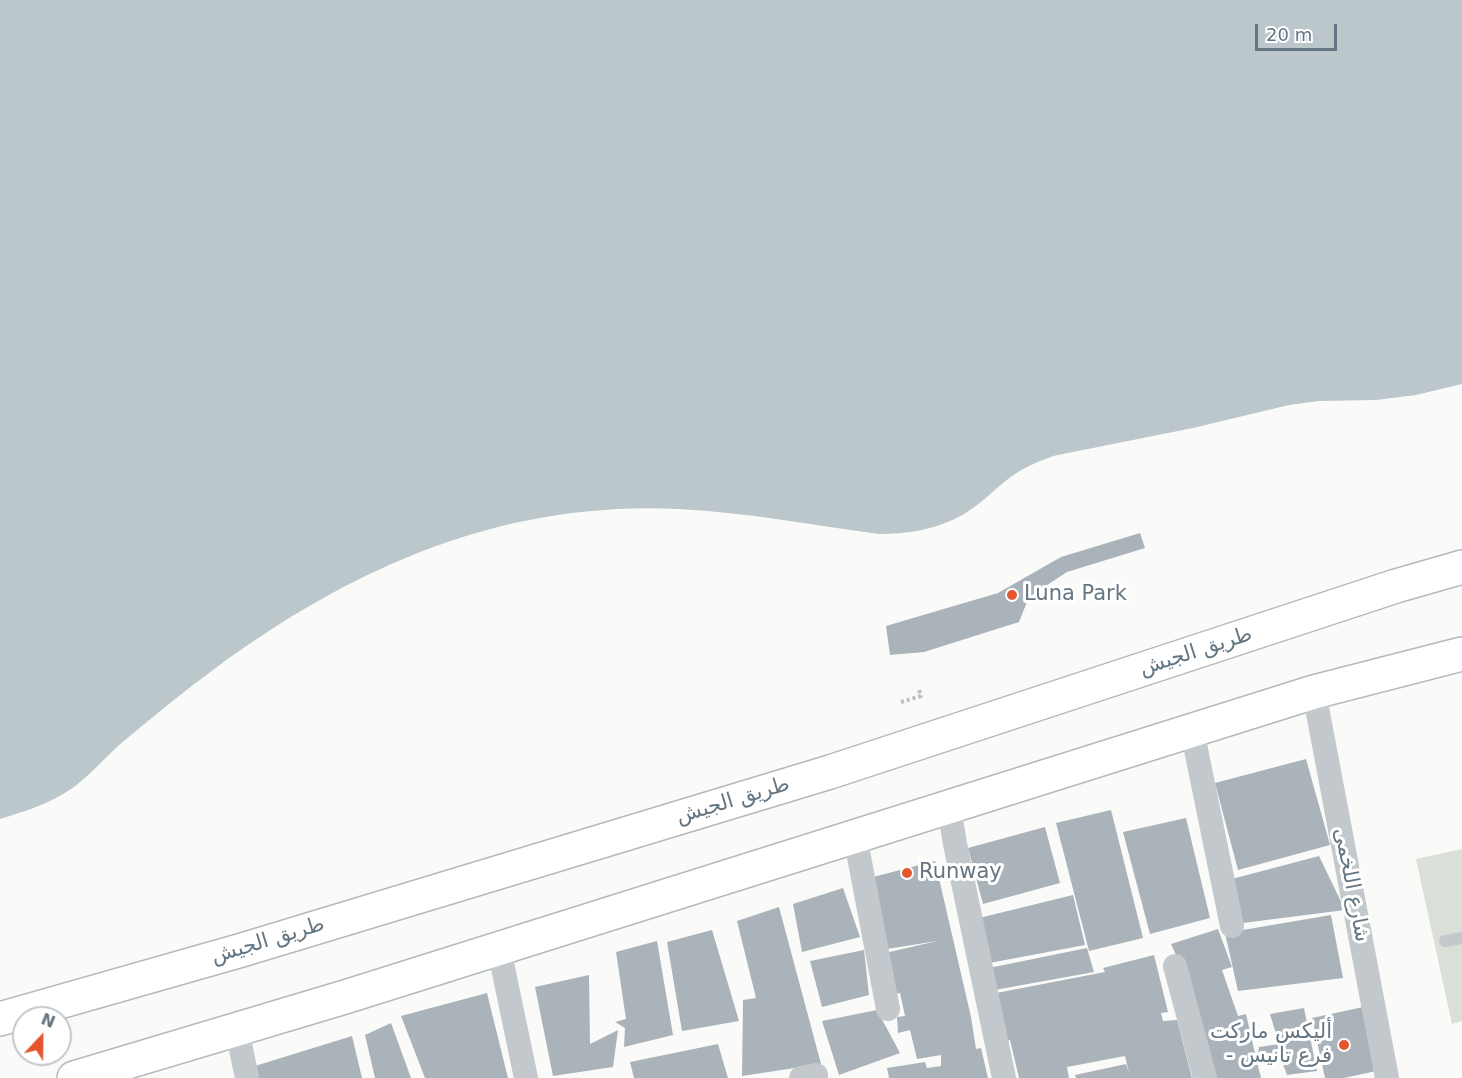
<!DOCTYPE html>
<html>
<head>
<meta charset="utf-8">
<style>
	body { margin:0 }
	#map { position:relative; width:1462px; height:1078px; overflow:hidden; background:#fafaf8; font-family:"DejaVu Sans",sans-serif }
	canvas { display:block }
	.north { position:absolute; left:12px; top:1006px; width:60px; height:60px; box-sizing:border-box; background:#fff; border:2px solid #c1c8cd; border-radius:50%; rotate:22deg; font-size:16px; font-weight:700; line-height:24px; text-align:center; color:#657683 }
	.north::after { content:''; display:block; margin:auto; width:21px; height:27px; background:#e4572e; clip-path:polygon(50% 0,100% 100%,50% 72%,0 100%) }
	.scale { position:absolute; left:1255px; top:24px; width:82px; height:27px; box-sizing:border-box; border:3px solid #657683; border-top:0; padding-left:8px; font-size:18px; line-height:21px; white-space:nowrap; color:#657683; -webkit-text-stroke:4px #fff; paint-order:stroke }
</style>
</head>
<body>
<div id="map">
<canvas width="1462" height="1078"></canvas>
<div class="north">N</div>
<div class="scale">20 m</div>
</div>
<script>
const ctx = document.querySelector('canvas').getContext('2d');
ctx.lineJoin = 'round';
function fillPath(path, color) {
  ctx.fillStyle = color;
  ctx.fill(path, 'evenodd');
}
function stroke(path, color, width, dash) {
  ctx.strokeStyle = color;
  ctx.lineWidth = width;
  ctx.lineCap = dash ? 'butt' : 'round';
  ctx.setLineDash(dash || []);
  ctx.stroke(path);
}
function drawText(font, color, halo, rows, align = 'center') {
  ctx.font = font + ' "DejaVu Sans",Cairo,sans-serif';
  ctx.lineWidth = 6;
  ctx.setLineDash([]);
  ctx.textBaseline = 'middle';
  ctx.strokeStyle = halo;
  ctx.fillStyle = color;
  for (const [text, x, y, turn = 0] of rows) {
    ctx.save();
    ctx.translate(x, y);
    ctx.rotate((+turn || 0) * Math.PI / 180);
    ctx.textAlign = isNaN(turn) ? turn : align;
    if (halo) ctx.strokeText(text, 0, 0);
    ctx.fillText(text, 0, 0);
    ctx.restore();
  }
}
fillPath(new Path2D(`
	M1462,849v172l-10,3 -36,-165z`), '#dadfd7');
fillPath(new Path2D(`
	M0,0h1462v384l-46,11 -40,5 -57,1 -30,4 -96,23 -140,28c-13,5 -26,10 -38,18 -18,12 -32,29 -51,40 -26,15 -55,20 -85,20 -67,-9 -135,-22 -202,-25 -174,-8 -322,57 -460,158 -34,25 -67,52 -99,79 -17,16 -34,36 -55,48 -20,12 -41,18 -63,25z`), '#bbc7cb');
fillPath(new Path2D(`
	M1140,533l5,15 -78,24 -38,25 -10,25 -95,30 -34,3 -4,-29 112,-33 63,-36z
	M1306,759l24,86 -92,25 -23,-87z
	M1111,810l32,128 -54,13 -33,-128z
	M1186,818l24,100 -60,16 -27,-102z
	M1045,827l15,56 -77,21 -15,-56z
	M1319,856l26,54 -110,14 -3,-45z
	M935,861l36,156 5,32 5,-1 7,30h-99l-2,-10 38,-6 2,6 14,-2v-11l-24,4 -7,-29 -12,3 -1,-16 8,-1 -5,-23 -5,1 -10,-41 52,-12 -50,8 -14,-72z
	M843,888l17,49 -58,15 -9,-48z
	M1073,895l12,50 -101,19 -9,-45z
	M779,907l42,157 -79,12 1,-76 13,-2 -19,-77z
	M1331,915l12,63 -105,13 -13,-58z
	M1218,929l14,38 -10,3 16,46 8,-2 11,48 2,-15 20,-3 -9,-30 34,-6 13,63 -30,4 -6,-16 -24,3 4,16h-54l-20,-99 -16,-35z
	M712,930l27,91 -57,10 -15,-89z
	M657,941l16,94 -49,12 1,-19 -10,-6 11,-3 -10,-67z
	M1087,948l7,24 -105,19 -5,-22z
	M864,950l5,45 -47,12 -12,-46z
	M1154,955l14,57 -7,1 2,8 14,-1 15,58h-116l-1,-3 51,-11 3,9 -4,-17 -58,11 2,11h-50l-9,-38 -7,2 -12,-48 114,-22 -2,-4z
	M589,975l1,69 28,-14 -5,37 -60,9 -18,-89z
	M487,993l21,85h-83l-24,-62z
	M1363,1007l13,64 -32,7h-19l-13,-60z
	M877,1010l23,43 -61,22 -17,-54z
	M391,1023l20,55h-36l-10,-43z
	M352,1036l10,42h-104l-3,-12z
	M718,1044l10,34h-94l-4,-16z`), '#aab3b9');
const highway = new Path2D(`
	M0,1019l242,-69 588,-178 566,-186 66,-19
	M74,1078l271,-81 969,-305 148,-38`);
stroke(highway, '#b4b9bd', 36);
stroke(new Path2D(`
	M901,702l20,-6 -2,-6`), '#bbbfc2', 4, [3, 3]);
stroke(new Path2D(`
	M1445,941l17,-3`), '#c3c8cc', 12);
stroke(new Path2D(`
	M1314,692l73,386
	M1192,730l40,196
	M949,807l6,37 49,234
	M855,836l33,173
	M499,949l27,129
	M1175,966l30,112
	M237,1030l10,48
	M801,1078l15,-3`), '#c3c8cc', 24);
stroke(highway, '#fff', 33);
for (const [x, y, r, color] of [
	[1012,595,6,"#e4572e"],
	[907,873,6,"#e4572e"],
	[1344,1045,6,"#e4572e"]
]) {
  const dot = new Path2D();
  dot.arc(x, y, r, 0, 2 * Math.PI);
  ctx.fillStyle = color;
  ctx.fill(dot);
  stroke(dot, '#fff', 2);
}
drawText('21px', '#657683', '#fff', [
	["Luna Park",1024,595],
	["Runway",919,873],
	["أليكس ماركت",1332,1033,"right"],
	["- فرع تانيس",1332,1057,"right"]
], 'left');
drawText('21px', '#657683', '#fff', [
	["طريق الجيش",1196,652,-18],
	["طريق الجيش",733,801,-17],
	["شارع اللخمى",1351,885,79],
	["طريق الجيش",268,941,-17]
]);
</script>
</body>
</html>
